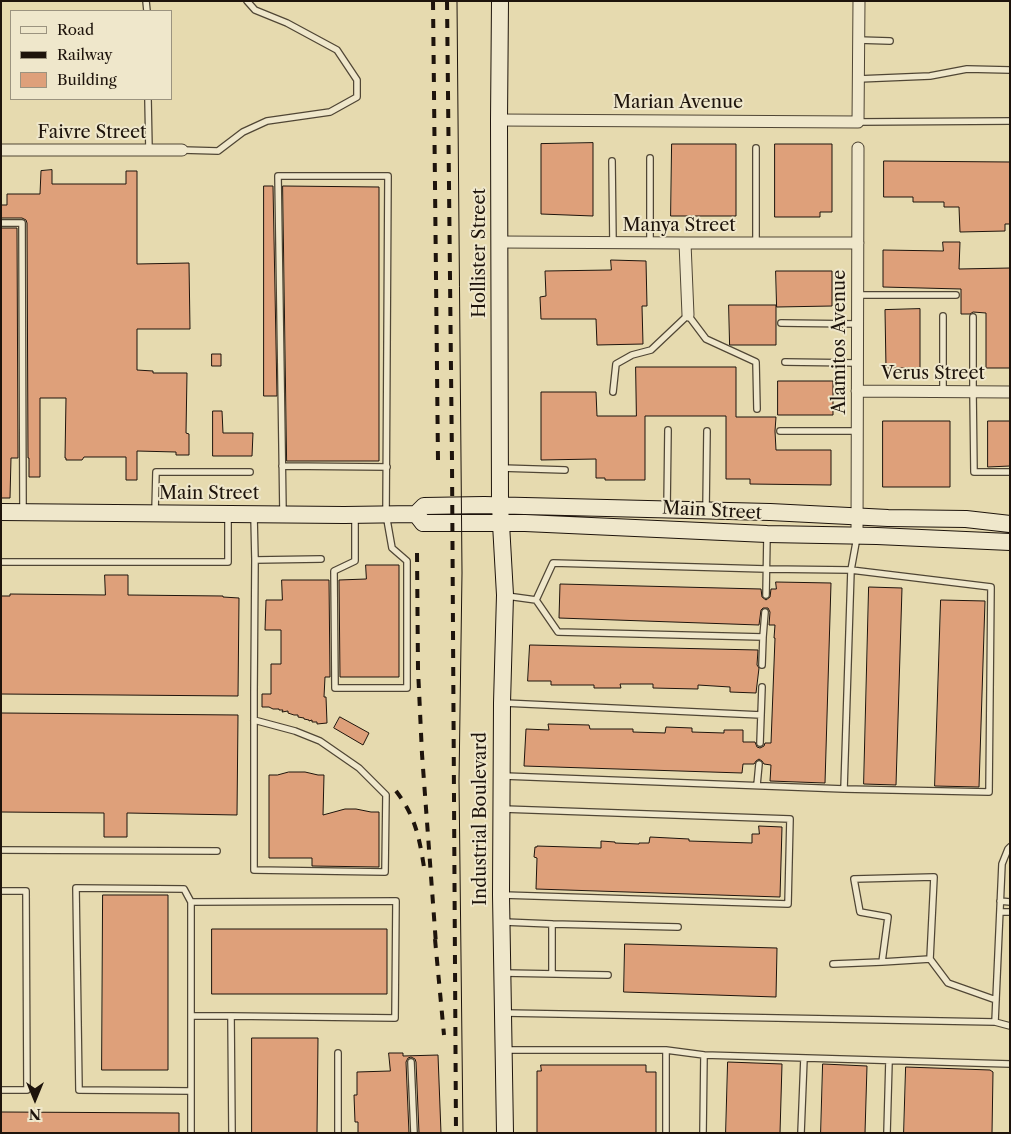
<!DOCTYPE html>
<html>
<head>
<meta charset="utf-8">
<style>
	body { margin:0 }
	#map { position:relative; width:1011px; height:1134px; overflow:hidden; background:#e6daaf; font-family:"Libre Caslon Text",serif }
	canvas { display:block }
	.frame { position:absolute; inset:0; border:2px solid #1e140c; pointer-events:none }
	.legend { position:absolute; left:10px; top:10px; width:162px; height:90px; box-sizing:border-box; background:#efe7cb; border:1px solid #9b937f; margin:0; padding:6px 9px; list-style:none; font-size:15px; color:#1e140c }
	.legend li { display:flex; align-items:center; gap:10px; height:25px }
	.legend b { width:25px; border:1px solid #9b937f }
	.north { position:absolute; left:10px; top:1074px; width:50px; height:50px; -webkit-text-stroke:4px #efe7cb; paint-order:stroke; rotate:180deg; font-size:14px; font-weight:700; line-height:20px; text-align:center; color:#1e140c }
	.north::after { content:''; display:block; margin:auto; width:18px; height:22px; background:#1e140c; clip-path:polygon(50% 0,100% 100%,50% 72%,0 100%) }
</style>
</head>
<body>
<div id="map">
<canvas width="1011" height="1134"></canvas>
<div class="frame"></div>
<ul class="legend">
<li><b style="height:6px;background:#efe7cb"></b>Road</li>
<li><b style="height:6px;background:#1e140c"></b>Railway</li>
<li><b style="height:14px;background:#dea07a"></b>Building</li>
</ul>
<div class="north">N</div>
</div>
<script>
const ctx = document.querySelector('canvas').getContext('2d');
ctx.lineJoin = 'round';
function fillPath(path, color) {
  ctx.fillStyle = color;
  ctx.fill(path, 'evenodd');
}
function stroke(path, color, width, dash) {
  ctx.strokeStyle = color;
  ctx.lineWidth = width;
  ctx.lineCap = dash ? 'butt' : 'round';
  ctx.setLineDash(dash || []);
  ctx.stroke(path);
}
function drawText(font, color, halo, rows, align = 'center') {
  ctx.font = font + ' "Libre Caslon Text",serif';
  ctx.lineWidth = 4;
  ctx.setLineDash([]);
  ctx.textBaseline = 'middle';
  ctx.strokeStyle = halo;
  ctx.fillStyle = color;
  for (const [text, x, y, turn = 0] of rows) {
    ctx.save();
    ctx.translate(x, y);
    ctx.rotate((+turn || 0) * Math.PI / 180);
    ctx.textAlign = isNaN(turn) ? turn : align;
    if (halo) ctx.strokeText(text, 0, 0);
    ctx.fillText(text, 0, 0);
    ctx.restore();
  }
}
const building = new Path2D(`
	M593,143v73l-52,-2v-70z
	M672,144h64v72h-65z
	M775,144h57v68h-12v5h-45z
	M884,161l126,1v62h-5v7l-45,1 -1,-25h-15v-5h-31v-5h-29z
	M52,170v14h74v-13h11v93l52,-1 1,66h-53v41l16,1v2h34l-1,60 3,1v21h-13v-3l-39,-1v29h-11v-23h-42l-2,3h-16v-2h-1l1,-60h-26v79h-11v-19h-1l-1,-235 -1,-3 -4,-2h-21v-13h6v-11h33l1,-23z
	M264,186h9l4,210h-13z
	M283,186l96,1v274h-92z
	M1,228h16l1,230h-7l-1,40h-9z
	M943,242h17l-1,27 51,-1v100h-24v-55l-13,-1 -3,2h-9v-25l-78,-2v-37l60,1z
	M611,260l35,1 1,45h-5l1,38 -46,1 -1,-26h-55l-1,-22 6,-1 -1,-25 66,-1z
	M776,271h56v35l-55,1z
	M729,305h47v40h-46z
	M920,309v59h-34l-1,-58z
	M212,354h9v12h-9z
	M636,367h100v50h40l-1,14 1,19h55v35l-81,-1v-5h-24v-63h-81v64h-40v-2h-9v-19l-55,1v-68h55l1,24h39z
	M778,381h55v34h-55z
	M213,411h9l1,22h30l-1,23h-39z
	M883,421h67v66h-67z
	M988,421h22v45l-22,1z
	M366,565h33v112h-59l-1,-97 27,-1z
	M105,575h23v20l95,1v1l16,1 -1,98 -237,-2v-98h9v-2l95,1z
	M282,580h47l1,97h-5l-1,20h2l1,26 -10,1v-2h-5v-2l-3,1v-1l-5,-1v-1l-6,-1v-2h-4l-6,-2v-2l-6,1 1,-2h-4v-1h-6l-4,-2h-7v-13h9v-30h10v-34h-16l1,-30h16z
	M776,582l55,1 -6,200 -55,-2 1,-16 -7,-1 -2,-3 -3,-2 -3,2 -2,3h-11l-1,9 -218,-7 2,-37 23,1 -1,-6 41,1 1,4h43v3l32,1 1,-6 26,1v4l32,1v-3h19v12h12l2,5 3,1 4,-2 1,-3h6l4,-105h-1l1,-13h-6l1,-13 -2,-4h-5l-2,2 -2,15 -200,-7 1,-34 201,5 1,8 4,3 4,-3 1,-8h5z
	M869,587l33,1 -6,197 -32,-1z
	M941,600l44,1 -6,186 -44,-1z
	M530,645l228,5 -1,15 2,3 -3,25 -26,-1v-5l-32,-2v4l-45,-1v-4h-33l1,4h-27v-3h-43v-4h-23z
	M1,713l237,2 -1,100 -110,-2v24h-23v-24l-103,-1z
	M340,717l29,16 -6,12 -29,-17z
	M289,772h16l13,3h6l-1,40 22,-6h11l15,3h8v55l-67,-1v-8h-43v-83h8z
	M759,826l23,1 -2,70 -244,-8 1,-31 -3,-1 1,-10h2v-1l64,2v-7l14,1v1l24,1v-1h10l1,-6 39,2v2l63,2v-9h7z
	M103,895h65v175h-66z
	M212,929h175v65h-175z
	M625,944l152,4 -1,49 -152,-5z
	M252,1038h66l-1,95h-65z
	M389,1053h14v3l35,-1 3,78h-22l-3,-71 -1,-3 -4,-2 -3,1 -2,4 3,71h-51v-11h-3l-1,-27h3v-23l33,-1z
	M728,1062l54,2 -2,69h-54z
	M823,1064l44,2 -2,67h-44z
	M541,1065h105v7h10v61h-119v-62h4z
	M906,1067l84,3 3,2 -1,61h-88z
	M1,1112l178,1v20h-178z`);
fillPath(building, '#dea07a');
stroke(building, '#1e140c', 1);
const service = new Path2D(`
	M146,1l1,10
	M858,40l32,1
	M858,79l72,-3 37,-7 43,1
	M148,99l1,51
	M858,122l152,-1
	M756,148v95
	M182,150l36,1 25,-19 24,-11 63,-9 27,-15v-17l-20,-30 -50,-27 -32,-13 -8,-9
	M612,161l1,82
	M1,223h21l1,287
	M650,243v-85
	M857,295h99
	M943,316v76
	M973,317v75l1,80h36
	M781,323l76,1
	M785,362l72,1
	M613,392l3,-28 16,-9 19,-5 37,-35 18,24 50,23 1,47
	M780,431h77
	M282,466l105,1
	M501,468l64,2
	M667,508l1,-78
	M706,509l1,-78
	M155,511l1,-39h94
	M283,512l-5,-336h110l-2,338 6,34 15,13v127h-72l-1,-117 21,-10v-45
	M254,516l1,44 66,-1
	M1,562h227v-46
	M766,595l1,-59
	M536,600l22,32 205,5 -1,28
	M763,637l2,-25
	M504,703l257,12
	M254,720l41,11 25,10 39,27 27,27 -1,77 -131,-2v-179l1,-131
	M760,743l2,-56
	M504,776l340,13 145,3 2,-205 -140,-17 -85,-1 -213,-6 -17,37 -29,-4
	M757,785l2,-21
	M844,789l7,-219 6,-33
	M503,809l287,10 -2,85 -285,-9
	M1,850l216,1
	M1,891h25l1,199h-26
	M1000,901l10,1
	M191,902l205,-1 -1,117 -164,-2
	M1000,912h10
	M504,922l48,2
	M930,959l-48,3 6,-45 -28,-5 -6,-33 80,-2 -4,82 18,24 48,17
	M833,964l49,-2
	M504,973l104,2
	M552,974v-50l126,3
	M505,1013l490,9 15,4
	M191,1016h40l1,117
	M995,1022l7,-158 6,-15 2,-2
	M506,1050h160v83
	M666,1050l38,5
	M411,1062l3,71
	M190,1091l-111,-1 -3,-202 108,1 7,13v231
	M338,1133v-80
	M703,1133l1,-78 306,9
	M801,1133l3,-75
	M887,1133l2,-72`);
const minor = new Path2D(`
	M499,120l359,2 1,-121
	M1,150h181
	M500,242l185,1h173
	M685,243l3,72
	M857,391l153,1
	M857,536l1,-388`);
const secondary = new Path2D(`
	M500,1l-1,119 1,386 5,89 -3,108 -1,192 4,238
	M1,512l343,3 72,-1 8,-8 60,-1 286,7 118,6 78,1 44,5
	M416,514l7,9h102l242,11 110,2 133,6`);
stroke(service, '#504635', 8);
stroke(minor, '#504635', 13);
stroke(secondary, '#1e140c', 18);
stroke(service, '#efe7cb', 5.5);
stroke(minor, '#efe7cb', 11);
stroke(secondary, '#efe7cb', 16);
stroke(new Path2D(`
	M457,1l5,572 -3,208 4,352`), '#1e140c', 1);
stroke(new Path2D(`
	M433,1l5,460
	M447,1l5,460 4,672
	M417,553l1,116 4,85 14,190
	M396,791c19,25 23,45 28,76
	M435,939l9,96`), '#1e140c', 4, [9, 9]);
drawText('18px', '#1e140c', '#efe7cb', [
	["Marian Avenue",678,103],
	["Faivre Street",92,133],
	["Manya Street",679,226],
	["Hollister Street",480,253,-90],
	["Alamitos Avenue",840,342,-90],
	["Verus Street",933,374],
	["Main Street",209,494],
	["Main Street",712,511,3],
	["Industrial Boulevard",481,819,-90]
]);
</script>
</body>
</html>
